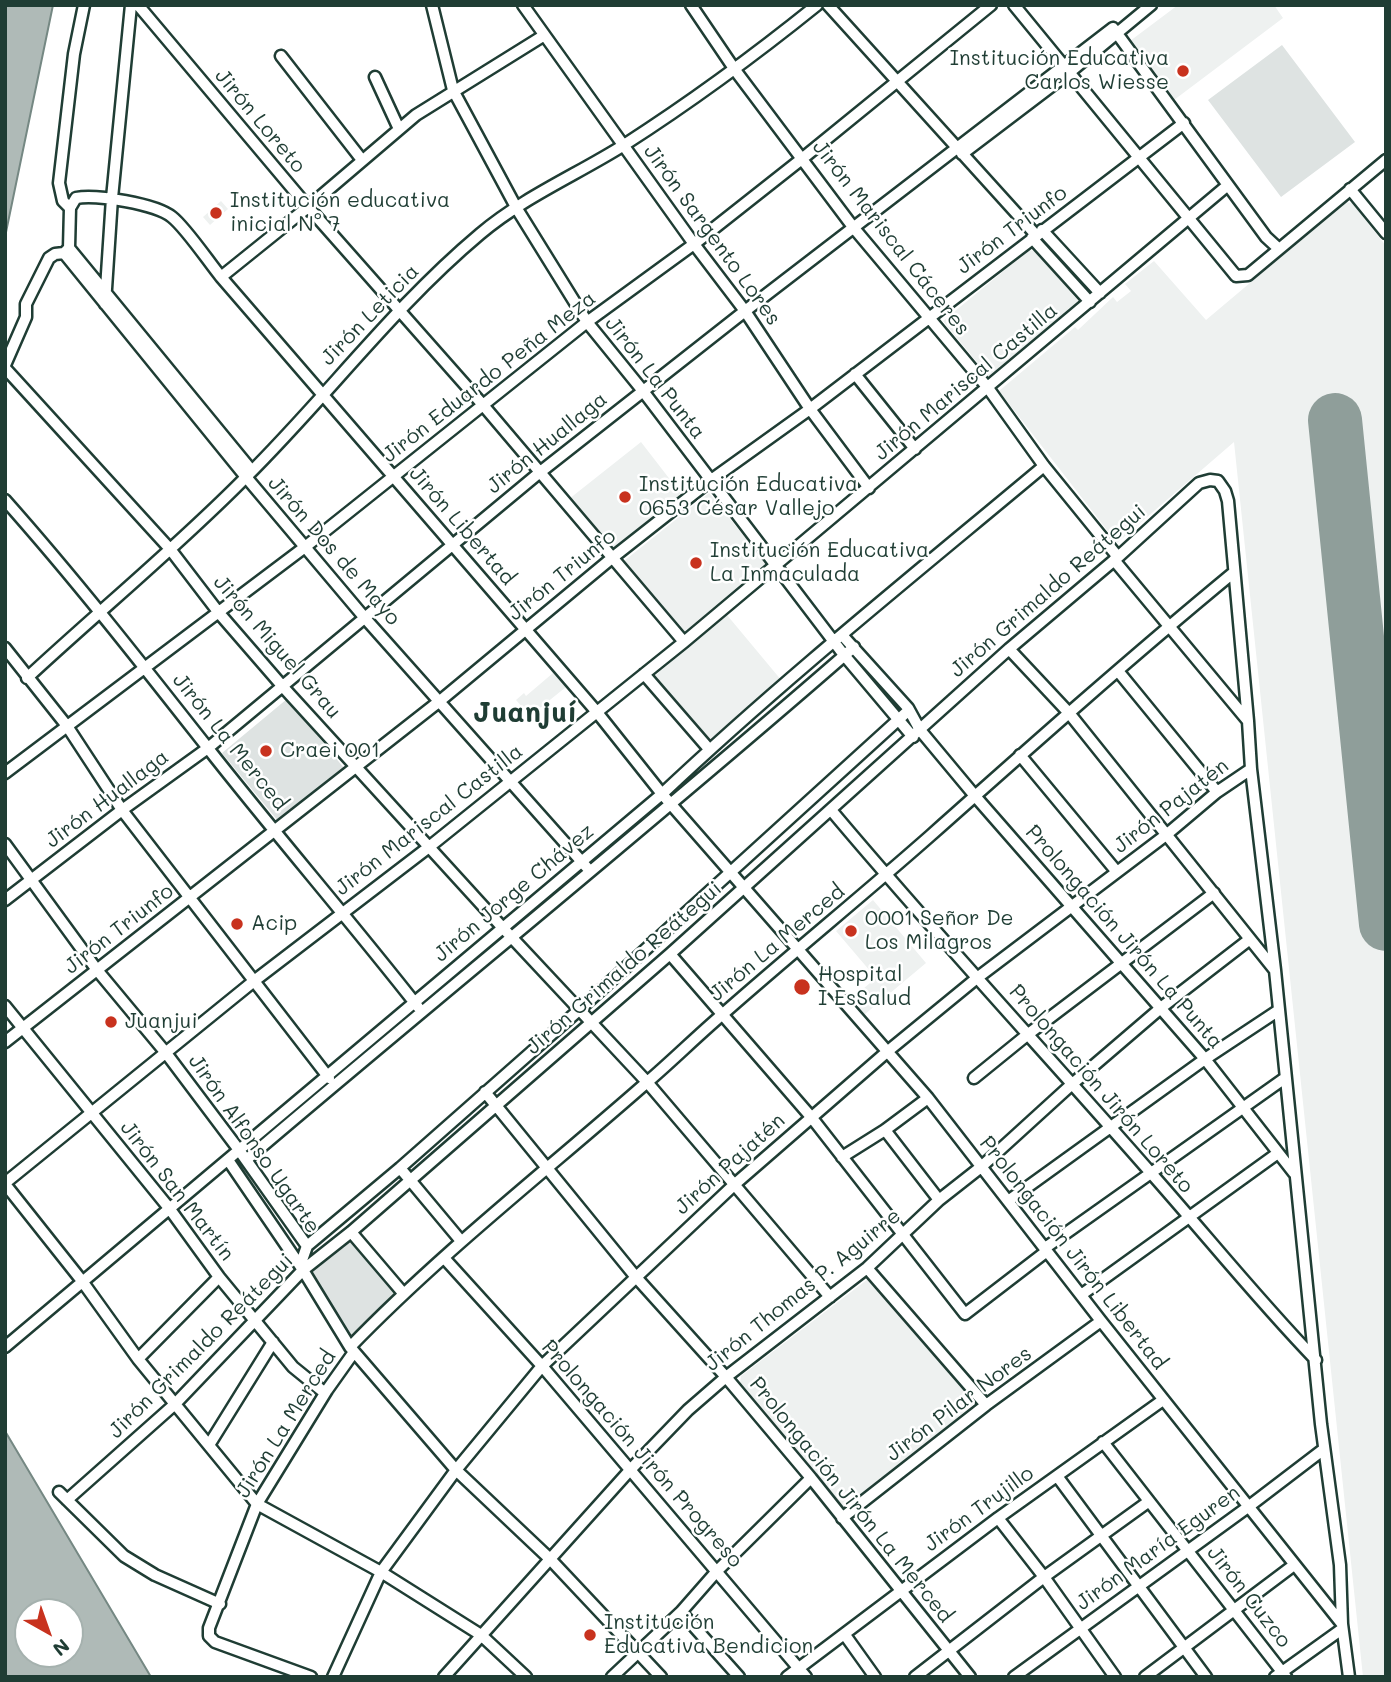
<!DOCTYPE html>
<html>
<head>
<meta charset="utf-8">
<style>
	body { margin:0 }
	#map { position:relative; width:1391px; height:1682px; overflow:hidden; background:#fff; font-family:Mali,sans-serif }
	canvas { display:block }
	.frame { position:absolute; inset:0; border:7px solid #1f3d34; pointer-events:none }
	.north { position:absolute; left:14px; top:1598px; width:70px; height:70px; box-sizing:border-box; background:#fff; border:2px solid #a5b1ae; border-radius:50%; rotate:140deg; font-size:19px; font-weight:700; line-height:28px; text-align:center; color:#1f3d34 }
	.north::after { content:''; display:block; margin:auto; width:24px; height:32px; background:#c8321e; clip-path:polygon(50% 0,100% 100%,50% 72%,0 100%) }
</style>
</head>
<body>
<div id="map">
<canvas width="1391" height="1682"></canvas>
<div class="frame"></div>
<div class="north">N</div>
</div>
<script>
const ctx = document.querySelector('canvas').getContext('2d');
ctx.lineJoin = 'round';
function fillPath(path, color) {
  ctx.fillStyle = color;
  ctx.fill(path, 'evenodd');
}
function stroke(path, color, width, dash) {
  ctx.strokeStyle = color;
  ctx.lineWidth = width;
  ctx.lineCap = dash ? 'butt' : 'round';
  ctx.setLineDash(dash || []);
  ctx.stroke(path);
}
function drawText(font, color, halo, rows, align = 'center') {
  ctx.font = font + ' Mali,sans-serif';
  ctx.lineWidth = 5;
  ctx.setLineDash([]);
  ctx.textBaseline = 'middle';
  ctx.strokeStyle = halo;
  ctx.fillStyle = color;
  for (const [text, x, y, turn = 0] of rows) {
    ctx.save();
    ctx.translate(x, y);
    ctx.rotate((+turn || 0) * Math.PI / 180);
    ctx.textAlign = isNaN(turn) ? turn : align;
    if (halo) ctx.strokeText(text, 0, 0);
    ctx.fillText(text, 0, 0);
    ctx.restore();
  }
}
fillPath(new Path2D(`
	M1178,5h96l9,13 -109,82 -44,-59z
	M221,201l7,8 -18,16 -7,-8z
	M1346,202l6,1 34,43v1431h-23l-129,-1235 -117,101 -118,-152 76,-64 3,3 35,-33 4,5 14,-11 -6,-7 29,-23 52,59z
	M1029,250l7,1 43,51 -90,75 -46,-56z
	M641,442l41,53 -67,53 -5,-1 -41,-48z
	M709,493l59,73 -85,68 -59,-73z
	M727,615l55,66 -75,62 -55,-65z
	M553,673l13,14 -36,29 -14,-16 8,-7 2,3z
	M873,900l53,63 -62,52 -13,-16 25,-21 -40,-47z
	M868,1279l108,123 -127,107 -6,-1 -103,-125 1,-7z`), '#eef1f0');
fillPath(new Path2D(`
	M1282,45l73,97 -74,55 -73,-97z
	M287,699l57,69 -66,53 -56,-68z
	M351,1239l45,52 -46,46 -40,-65z`), '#dee3e2');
const water = new Path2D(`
	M5,5h48l-48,232z
	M5,1431l146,246h-146zM28,1612h42v42h-42z`);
fillPath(water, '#afbab7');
stroke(water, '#758883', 2);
stroke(new Path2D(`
	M1335,420l51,504`), '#8f9e9a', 54);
const minor = new Path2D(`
	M138,5l170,202 175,198 201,237
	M432,5l21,85 64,119 70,113 56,69 201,264 69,82
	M523,5l171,239 51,67 65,98 59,79
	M691,5l44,65 118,157 135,161 56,78 74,91
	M828,5l208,230
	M1014,5l222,271 12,-1 138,-115
	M281,56l81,104
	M375,77l24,52
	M962,154l108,-82 81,-67
	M1350,189l36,44
	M70,208l-7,-7 -4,-18 15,-129 10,-49
	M1042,230l58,63
	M1032,238l58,64
	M69,248l183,223
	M64,253l5,-5 1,-40 6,-10c20,-4 80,6 96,19 14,11 36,44 49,60l375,434 66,83 266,304 173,223 241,303 7,53
	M64,253l182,224 118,140 226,254
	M221,277l87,-70 108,-92 127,-79
	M105,304l7,-106 19,-193
	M5,365l21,-48v-13l23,-46 6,-4 9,-1
	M5,368l165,181 49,64 65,75 218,239 145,155 183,215
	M855,374l60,75
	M5,500c71,80 136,163 202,247 69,88 142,172 211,260
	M1114,560l134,161
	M842,635l66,73 12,22 55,66 230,263 89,114
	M5,648l62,78 55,84 207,268
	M1009,649l60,64 205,256
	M1118,671l99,121
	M644,674l65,75
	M27,678c72,-67 149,-130 218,-200 81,-80 148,-171 235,-244 42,-36 98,-60 144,-89 67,-43 131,-90 193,-140
	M1020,755l97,117
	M5,773l300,-226 282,-225 107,-78 109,-86 188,-153
	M831,810c104,124 214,242 320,363 55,62 107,127 165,187
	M5,844l92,126 69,83 73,97 68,96
	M5,900l117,-90 86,-62 331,-275 206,-162 368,-283 153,209 13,12
	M670,954l142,164 153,196 82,-63
	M5,1006l164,202 50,69 74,90 32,26
	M5,1042l436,-342 171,-142 99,-78 99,-71 374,-286
	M974,1078l53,-43 187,-142
	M485,1092l150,184 91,101 85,101 159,199
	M885,1130l54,70
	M842,1157l43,-27 43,-32
	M228,1160l75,110 47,77 106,123 94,89 111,118
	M246,1160c202,-172 408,-338 608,-513
	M400,1168l61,73
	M5,1183l249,-202 175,-134 255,-205 544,-457
	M5,1184l77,97 56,78 119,145 124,68 100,63 45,42
	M1008,1201l197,-142 74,-49
	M351,1232l52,61
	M1045,1248l240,-170
	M445,1259l97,107 264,311
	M867,1268l119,137
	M303,1270l-2,-7 6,-17 93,-78 179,-158 330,-300
	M1081,1295l197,-142
	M5,1347l657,-553c122,-115 254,-221 382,-328
	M350,1347c92,-95 196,-176 295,-263 27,-23 52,-48 79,-71 68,-60 138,-117 206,-177 100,-89 200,-178 303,-263
	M138,1359l81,-82
	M1103,1442l183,235
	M209,1445l64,-103
	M1057,1476l149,201
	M59,1492l65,64 31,19 65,29
	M67,1500l108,-96 128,-134 48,-38 319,-278 339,-305 109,-92 81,-74 11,-3 8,1 7,10 3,10 20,220 3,48 24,201 46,454 19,141 2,59
	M842,1518l144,-113 115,-84
	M998,1518l46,59 71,100
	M681,1612l58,65
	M845,1635l30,42
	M311,1677l-96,-35 -6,-6v-8l48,-124 70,-114 27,-38
	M333,1677l48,-105 75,-102 86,-104 193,-182 153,-133 89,-73 189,-143 51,-43 34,-23
	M444,1677l187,-208 57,-59 38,-33 141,-109 72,-68 42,-33 90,-82 91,-78 88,-68
	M612,1677l69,-65 36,-41 94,-93
	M787,1677l211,-159 165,-118
	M915,1677l129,-100 104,-75
	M1014,1677l234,-170 76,-58
	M1145,1677l149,-112
	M1275,1677l67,-48`);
stroke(minor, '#1f3d34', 15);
stroke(minor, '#fff', 10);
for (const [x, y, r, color] of [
	[1183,71,7,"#c8321e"],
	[216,213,7,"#c8321e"],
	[625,497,7,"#c8321e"],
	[696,563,7,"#c8321e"],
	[266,751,7,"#c8321e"],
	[237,924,7,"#c8321e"],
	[851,931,7,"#c8321e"],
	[802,987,9,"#c8321e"],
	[111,1022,7,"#c8321e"],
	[590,1635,7,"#c8321e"]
]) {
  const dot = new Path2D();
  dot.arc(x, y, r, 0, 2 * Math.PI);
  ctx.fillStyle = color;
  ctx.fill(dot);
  stroke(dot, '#fff', 2.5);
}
drawText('21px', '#1f3d34', '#fff', [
	["Institución Educativa",1169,59,"right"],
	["Carlos Wiesse",1169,83,"right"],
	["Institución educativa",230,201],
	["inicial N° 7",230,225],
	["Institución Educativa",639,485],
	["0653 César Vallejo",639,509],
	["Institución Educativa",710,551],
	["La Inmaculada",710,575],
	["Craei 001",280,751],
	["0001 Señor De",865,919],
	["Los Milagros",865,943],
	["Acip",251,924],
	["Hospital",818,975],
	["I EsSalud",818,999],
	["Juanjui",125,1022],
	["Institución",604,1623],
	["Educativa Bendicion",604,1647]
], 'left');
drawText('21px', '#1f3d34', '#fff', [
	["Jirón Loreto",260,121,50],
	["Jirón Triunfo",1012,230,-37],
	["Jirón Sargento Lores",712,235,54],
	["Jirón Mariscal Cáceres",891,238,52],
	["Jirón Leticia",370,315,-46],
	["Jirón Eduardo Peña Meza",489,377,-38],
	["Jirón La Punta",655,378,52],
	["Jirón Mariscal Castilla",966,382,-40],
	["Jirón Huallaga",547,443,-39],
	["Jirón Libertad",462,526,49],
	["Jirón Dos de Mayo",334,551,49],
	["Jirón Triunfo",562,575,-39],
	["Jirón Grimaldo Reátegui",1048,591,-41],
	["Jirón Miguel Grau",277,647,49],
	["Jirón La Merced",230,742,51],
	["Jirón Huallaga",107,799,-37],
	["Jirón Pajatén",1171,806,-38],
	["Jirón Mariscal Castilla",429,820,-38],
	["Jirón Jorge Chávez",514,893,-40],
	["Jirón Triunfo",119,929,-38],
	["Prolongación Jirón La Punta",1124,937,49],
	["Jirón La Merced",777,943,-40],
	["Jirón Grimaldo Reátegui",624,968,-41],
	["Prolongación Jirón Loreto",1101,1089,49],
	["Jirón Alfonso Ugarte",254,1144,55],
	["Jirón Pajatén",730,1164,-42],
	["Jirón San Martín",177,1191,52],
	["Prolongación Jirón Libertad",1073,1253,52],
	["Jirón Thomas P. Aguirre",803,1290,-39],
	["Jirón Grimaldo Reátegui",201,1346,-45],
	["Jirón Pilar Nores",959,1404,-37],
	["Jirón La Merced",286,1424,-58],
	["Prolongación Jirón Progreso",642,1454,49],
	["Prolongación Jirón La Merced",851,1500,51],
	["Jirón Trujillo",979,1509,-36],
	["Jirón María Eguren",1158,1548,-36],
	["Jirón Cuzco",1249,1597,52]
]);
drawText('bold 28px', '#1f3d34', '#fff', [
	["Juanjuí",525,713]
]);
</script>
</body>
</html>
